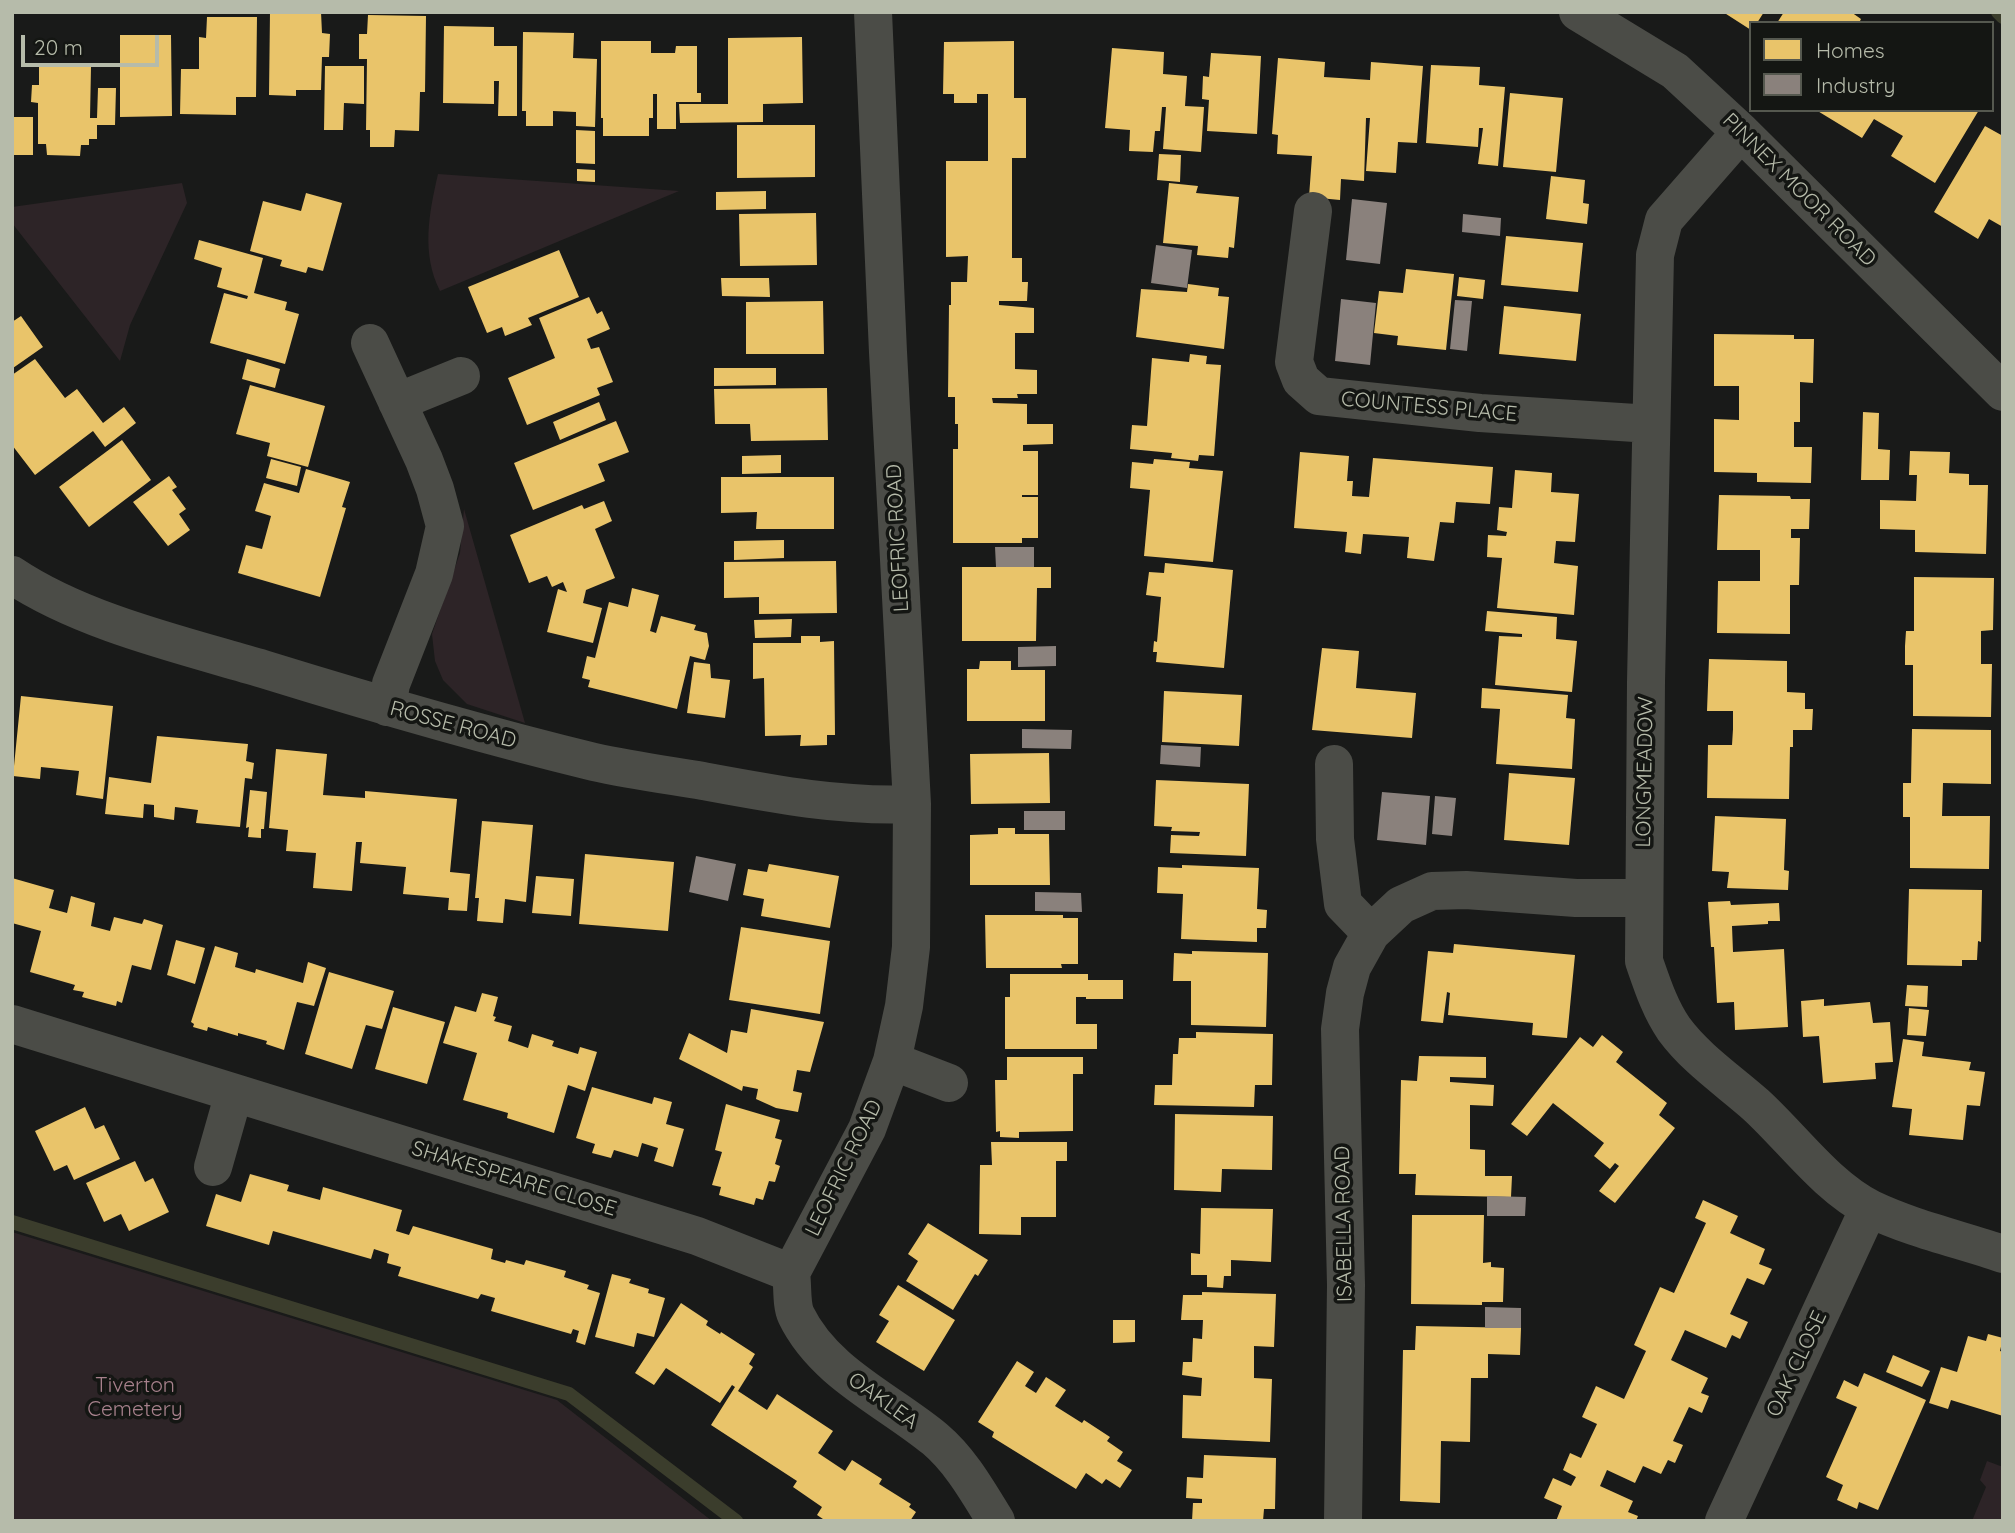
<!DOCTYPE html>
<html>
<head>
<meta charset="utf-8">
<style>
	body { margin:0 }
	#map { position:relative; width:2015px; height:1533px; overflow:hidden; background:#191a19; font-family:Quicksand,sans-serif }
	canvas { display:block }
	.frame { position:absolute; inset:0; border:14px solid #b6bbaa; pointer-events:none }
	.legend { position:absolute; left:1749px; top:21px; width:245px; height:91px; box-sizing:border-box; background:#141613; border:2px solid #55584f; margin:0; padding:9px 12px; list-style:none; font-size:21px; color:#b6bbaa }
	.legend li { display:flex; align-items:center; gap:14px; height:35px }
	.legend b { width:35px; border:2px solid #55584f }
	.scale { position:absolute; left:21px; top:35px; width:138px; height:32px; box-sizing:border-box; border:4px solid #b6bbaa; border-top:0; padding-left:9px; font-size:21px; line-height:24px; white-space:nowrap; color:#b6bbaa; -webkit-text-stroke:5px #141613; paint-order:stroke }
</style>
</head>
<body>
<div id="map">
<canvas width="2015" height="1533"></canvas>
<div class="frame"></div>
<ul class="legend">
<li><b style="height:19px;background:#e9c46a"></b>Homes</li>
<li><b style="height:19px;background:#8a817c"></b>Industry</li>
</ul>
<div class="scale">20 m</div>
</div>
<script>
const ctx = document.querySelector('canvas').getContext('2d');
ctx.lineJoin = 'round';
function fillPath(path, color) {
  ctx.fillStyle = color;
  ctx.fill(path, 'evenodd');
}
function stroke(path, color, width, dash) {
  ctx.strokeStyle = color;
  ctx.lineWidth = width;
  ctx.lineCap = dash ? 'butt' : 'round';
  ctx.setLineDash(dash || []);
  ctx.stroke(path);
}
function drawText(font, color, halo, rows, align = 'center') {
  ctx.font = font + ' Quicksand,sans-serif';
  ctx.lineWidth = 7;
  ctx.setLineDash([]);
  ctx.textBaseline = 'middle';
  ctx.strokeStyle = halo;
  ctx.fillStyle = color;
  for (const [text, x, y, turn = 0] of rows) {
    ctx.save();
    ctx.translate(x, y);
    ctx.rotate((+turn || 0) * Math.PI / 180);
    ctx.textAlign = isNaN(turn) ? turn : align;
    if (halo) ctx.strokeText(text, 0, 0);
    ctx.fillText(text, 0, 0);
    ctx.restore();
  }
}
fillPath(new Path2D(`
	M438,174l241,17 -239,100c-19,-38 -11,-78 -2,-117z
	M182,183l5,20 -57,122 -10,36 -108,-138v-16z
	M464,509l61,214 -58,-19 -24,-24 -8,-19 -3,-27 28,-81z
	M12,1232l545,168 155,121h-700z
	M1987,1461l16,6v54h-31l14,-34 -6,-7z`), '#2d2427');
fillPath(new Path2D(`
	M270,12h51l1,21 8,1 -1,23h-7l-1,33h-25v6l-27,-1z
	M1723,12h41l-7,11h-6v7z
	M1784,12h67l10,7 -2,4h-82z
	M368,15l58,1 -1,76h-5l-1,39 -24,-1 -1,17h-24v-17h-4l1,-71h-8v-25h8z
	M207,17h50l-1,80h-20v18l-56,-1 1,-45h18v-32l7,1z
	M444,26l50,1v19h23v70h-19l1,-35h-5v23l-51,-1z
	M523,32l51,1 -1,25 24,1 -2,68 -19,-1v-14l-23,-1v15h-27v-15h-4z
	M120,35h51l1,81 -52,1z
	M802,37l1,66 -40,1v18l-83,1 -1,-19h49v-66z
	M601,41h50v12h24l1,-7h21v47h4v9h-25v27h-19v-35h-4v24h-4v18h-46v-18h-2z
	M1014,41v57h12v60h-14v100h10v24h6l-1,19h-28v4l35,3v25h-19v36l22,1v24h-20l1,4h-26l1,5 34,1v20h26v20l-30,1v6h15v44h-16v2h16v41h-16v5h-69v-94h5v-25h-3v-27h-7l1,-92h2v-23h16l1,-26 -22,1v-96h42v-67h-11v9h-23v-9h-11l1,-52z
	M1112,48l52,4 -1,22 24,2 -2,30 19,1 -3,45 -38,-3 3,-42h-4l-2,24h-5l-2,21 -24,-1 1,-21 -25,-2z
	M1211,53l50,3 -4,78 -50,-3 2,-31 -7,-1 1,-23 6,1z
	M1278,58l47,4 -1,15 46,3 1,-18 52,4 -6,77 -19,-1 -2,31 -30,-2 4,-53h-4l-2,63 -23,-2 -1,21 -31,-3 3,-41 -35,-2 1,-19 -6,-1z
	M1431,65l49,2 -1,18 26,2 -7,79 -20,-2 5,-36h-4l-1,19 -52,-4z
	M39,66l52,1 -1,51h7l1,-30h18l-1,37h-18v14h-8v6h-8l-1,11 -33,-1 -1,-11h-8v-41l-7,-1 1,-17h7z
	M325,66h39v38l-20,-1 -1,27h-19z
	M1510,93l53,5 -7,74 -53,-5z
	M1816,110h163l-44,73 -44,-27 12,-20 -29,-17 -12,19z
	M12,117h21v38h-21z
	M737,125h78v52l-78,1z
	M1985,126l18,10v22l-2,3 2,2v64l-14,-8 -11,20 -44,-27z
	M576,130l19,1v33l-19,-1z
	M1159,154l22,1 -1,27 -23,-2z
	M577,169l18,1v12l-18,-1z
	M1551,176l34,4 -2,23 6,1 -2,20 -41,-5z
	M1169,183l29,3 -2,7 43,4 -5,51 -5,-1 -1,11 -31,-3 1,-9 -35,-3z
	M766,191v18l-50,1v-18z
	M306,193l36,10 -19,68 -15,-4 -2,6 -26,-7 2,-6 -32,-9 13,-50 38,10z
	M816,213l1,52 -77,1 -1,-52z
	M1506,236l77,7 -5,49 -77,-7z
	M199,240l64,18 -9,35 33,9 -2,8 14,4 -14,50 -75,-21 14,-50 23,6 1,-3 -31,-9 5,-19 -28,-9z
	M559,250l20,47 -51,21 4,7 -27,11 -3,-9 -15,6 -19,-46z
	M1406,269l48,5 -8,76 -49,-5 1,-9 -24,-3 5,-42 24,2z
	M1459,277l26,3 -2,19 -26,-3z
	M721,278h48l1,19 -48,-1z
	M1188,284l31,4 -1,8 11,1 -5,52 -88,-12 5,-48 46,3z
	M589,297l8,17 5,-3 8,18 -23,10 4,10 8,-2 14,35 -16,6 3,7 -73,30 -19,-47 47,-20 -16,-40z
	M823,301l1,53h-78v-52z
	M1504,306l77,8 -5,47 -77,-7z
	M21,316l22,31 -30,21 -1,-46z
	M1714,334l80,1v4h20l-1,44 -13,-1v40h-6v25h18l-1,36 -54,-1v-9l-43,-1v-53l25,1v-34h-25z
	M1190,354l17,2 -1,8 15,1 -7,91 -15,-1 -1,6 -27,-3 1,-5 -42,-4 2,-24 15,1 5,-68 37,4z
	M35,359l30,39 12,-9 26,34 21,-16 12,16 -31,24 -12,-16 -58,44 -23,-30v-70z
	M247,359l33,10 -5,19 -33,-9z
	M714,368h62v17l-62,1z
	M250,385l75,21 -17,61 -41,-11 3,-13 -34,-9z
	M827,388l1,52 -77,1 -1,-17h-35l-1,-35z
	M599,402l7,18 -46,20 -7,-18z
	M1863,412l16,1 -1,36 12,1 -1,30h-28z
	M616,421l13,31 -31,12 7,17 -72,29 -19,-47z
	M122,440l29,40 -62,47 -30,-40z
	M1910,451l40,1 -1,21 20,1v11h19l-2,69 -71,-2v-22l-35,-1v-29l36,1 1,-26h-8z
	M1300,452l49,4 -2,25h6l-1,15 17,1 4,-39 120,9 -3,37 -34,-2 -2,21 -14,-1 -6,39 -27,-3 2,-21 -46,-3 -2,20 -16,-2 2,-20 -53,-4z
	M781,455v18l-39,1v-18z
	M271,459l30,8 -4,19 -31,-8z
	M1154,459l36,3 -1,6 34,3 -10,91 -69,-6 6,-66 -20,-2 2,-26 21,2z
	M306,469l44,13 -8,25 4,1 -26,89 -82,-24 8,-28 16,4 9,-33 -16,-5 9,-28 35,10z
	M1515,470l37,3 -1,19 28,2 -4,48 -19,-1 -2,22 24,3 -4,49 -77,-7 5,-50 -15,-1 1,-22 18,1 1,-4 -10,-2 2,-23 13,1z
	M169,476l8,11 -5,3 14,19 -7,5 11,16 -22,16 -35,-44z
	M721,477h113v52h-78l1,-17 -36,1z
	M1719,495l71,1 1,3h19l-1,30h-18v9h9l-1,47h-9v49l-73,-1 1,-52h42v-31h-43z
	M604,501l8,20 -17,8 20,49 -29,12 -3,13 19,5 -9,35 -46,-11 11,-43 9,3 -4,-10 -11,5 -5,-11 -18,7 -19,-48 72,-30 2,4z
	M784,540v18l-50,2v-19z
	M836,561l1,52 -78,1v-17l-35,1v-36z
	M1165,563l68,7 -9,98 -68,-6 1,-10h-4l1,-11 3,1 4,-45 -15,-2 3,-23 15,1z
	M962,567h89v21h-14l-1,53h-74z
	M1914,577l80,1 -1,52 -12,1v33h11l-1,53 -78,-1v-51h-8v-19l1,-15h8z
	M632,588l27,7 -9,36 6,2 5,-17 35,9 -2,5 13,3 2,13 -4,14 -15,-4 -13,53 -89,-22 2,-7 -8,-2 5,-22 8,2 14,-56 19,5z
	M1487,611l70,6 -1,22 21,2 -5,51 -77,-7 4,-49 23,1v-3l-37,-3z
	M792,619l-1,18 -36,1 -1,-18z
	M801,636h19v6l14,-1 1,94h-8v10l-27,1 1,-11 -36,1 -1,-58 -11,1v-36h48z
	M1322,648l37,3 -3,37 60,5 -4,45 -100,-8z
	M1709,659l78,2v31l18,1v16h8l-1,21h-19v17h-3l-1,52 -82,-1 1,-53h24l1,-16v-18h-26z
	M980,661h31v9h34v51h-78v-52h12z
	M694,662l16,2 1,14 19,2 -5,38 -38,-5z
	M1482,688l86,7 -2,23 9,1 -3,50 -76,-5 4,-55 -19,-1z
	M1164,691l78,4 -3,51 -77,-4z
	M21,696l92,10 -10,93 -27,-4 3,-24 -38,-4 -1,12 -27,-3z
	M1912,729l79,1v54l-48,-1 -1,33h48l-1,53 -79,-1v-51h-7v-34h8z
	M157,736l91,8 -2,17 8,2 -2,16 -7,-1 -5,49 -44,-4 2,-13 -23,-3 -1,13 -20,-3v-12l-10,-1 -1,14 -38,-4 4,-37 42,6z
	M276,749l51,5 -4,41 42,3v-7l92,8 -7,73 20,2 -3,37 -19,-1 1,-12 -46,-4 3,-27 -46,-4 2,-21h-6l-4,49 -39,-3 3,-35 -30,-2 2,-21 -19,-2z
	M1049,753l1,50 -79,1 -1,-50z
	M1509,773l66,5 -6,67 -65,-5z
	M1156,780l93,4 -3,72 -76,-3 1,-18 28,1 1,-4 -29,-1 1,-4 -18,-1z
	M250,790l17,2 -3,37h-3v9l-13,-1 1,-10 -3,1z
	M1715,816l71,3 -2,51 5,1 -1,19 -61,-2 2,-16 -17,-1z
	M482,821l51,4 -7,77 -21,-3 -2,24 -26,-2 2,-23h-4z
	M998,828h17v6h34l1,51h-80v-50l28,-1z
	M585,854l89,8 -6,69 -89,-7z
	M769,864l70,12 -9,52 -69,-12 3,-17 -21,-4 5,-26 19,3z
	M1182,865l77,3 -2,41 10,1 -1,18h-9v14l-76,-3 2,-45 -26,-1 1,-26 24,1z
	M536,876l38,3 -3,37 -39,-3z
	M12,878l42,12 -5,18 18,5 4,-17 24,7 -4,23 19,5 4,-14 28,7 2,-5 19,6 -12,45 -19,-5 -10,38 -5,-2 -1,5 -34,-9 2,-5 -11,-2 2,-5 -45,-13 11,-41 -29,-8z
	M1909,889l73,1 -1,52 -3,-1 -1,19h-15v6l-55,-1z
	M1730,901l1,4 48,-2 1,18h-12v3l-36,2 1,26 51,-3 4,78 -53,3 -1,-28 -17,1 -3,-56h-3l-3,-45z
	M985,915h78v3h15v46h-17l1,4h-76z
	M741,927l89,14 -10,73 -91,-14z
	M176,940l29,8 -10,36 -28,-9z
	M1454,944l121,11 -8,83 -35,-3 1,-12 -85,-8 2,-22 -3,-1 -4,31 -22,-2 7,-70 25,2z
	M215,946l23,7 -3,14 20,6 1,-4 47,14 5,-21 18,6 -12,38 -17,-4 -13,48 -18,-6 1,-3 -29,-8v3l-30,-9 -1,4 -14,-4 1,-3 -3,-2z
	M1192,951l76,2 -2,74 -75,-2v-44h-18l1,-28 18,1z
	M329,972l65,19 -12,38 -16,-4 -14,44 -47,-15z
	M1010,974h78v6h35v19h-37v-2h-10v27h21v25h-92v-52h5z
	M1907,985l21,1 -1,21 -22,-1z
	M482,993l16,4 -5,19 3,1 -2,4 18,5 -4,15 20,7 4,-14 22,7 -2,5 26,8 2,-7 17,5 -12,39 -17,-6 -14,48 -47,-15 1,-5 -45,-13 14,-47 -34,-10 12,-37 21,6z
	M1824,999v7l46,-4 3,21 17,-1 3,40 -18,1 1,16 -53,4 -4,-47 -16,1 -2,-36z
	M393,1007l52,15 -18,62 -52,-15z
	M1909,1008l20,2 -3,26 -19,-1z
	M751,1009l73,13 -14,50 -13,-2 -4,21 9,2 -4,19 -22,-4 -20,-9 2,-10 -15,-3 -1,5 -63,-32 10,-26 38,20 4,-23 16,3z
	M1196,1032l77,2 -1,51h-17l-1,22 -100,-2 1,-20h17l1,-31h5l1,-16h17z
	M1602,1035l21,17 -7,10 51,41 -8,12 16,13 -60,75 -16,-12 20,-25 -4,-3 -5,6 -16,-13 10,-13 -51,-40 -26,33 -16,-12 69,-87 13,10z
	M1903,1039l21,3 -2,14 49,6 -2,8 16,2 -5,34 -13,-1 -4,35 -54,-5 3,-26 -20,-2z
	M1419,1056l67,1v21l-36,-1v5l44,3 -1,21 -23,-1v44l15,1v26h27l-1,21 -96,-2 1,-21h-17l2,-94 16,1z
	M1007,1057h76v17h-10v57l-54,1v6l-19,-1v-6l-4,1 -1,-52h12z
	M592,1087l60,17 2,-7 18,5 -6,22 18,5 -11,38 -19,-6 4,-13 -16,-5 -4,14 -24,-7 -3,8 -19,-5 3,-9 -19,-6z
	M726,1104l54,16 -5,18 7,2 -7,24 5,2 -5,16 -6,-1 -6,19 -7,-2 -2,7 -35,-10 2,-8 -9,-2 10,-33 -7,-2z
	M85,1107l10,22 9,-4 16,34 -46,21 -7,-15 -13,6 -19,-40z
	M1175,1114l98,2 -1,54 -50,-1 -1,23 -47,-2z
	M991,1142h76v19h-11v56h-35v18l-42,-1 1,-69h12z
	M135,1161l10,21 8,-4 16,34 -40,19 -8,-17 -17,8 -18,-39z
	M250,1174l39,11 -2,6 33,9 3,-13 79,23 -6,21 13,4 4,-9 80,23 -2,10 14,4 1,-3 18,5 2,-5 40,11 -2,6 25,8 -2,4 13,4 -15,52 -9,-3 3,-11 -6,-2 -2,5 -80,-23 4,-13 -14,-4 -3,5 -80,-23 3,-9 -14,-4 2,-9 -15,-5 -3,10 -98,-28 -4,14 -63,-19 10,-32 25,8z
	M1703,1200l35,16 -8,17 35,16 -6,15 13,5 -8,16 -17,-7 -17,36 18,8 -8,17 -8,-4 -6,13 -41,-18 -14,30 37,18 -7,15 8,3 -7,17 -13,-6 -16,34 10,4 -8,18 -7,-3 -7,14 -18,-8 -8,17 -28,-13 -7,16 33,15 -5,11 10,4 -2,5h-80l6,-15 -18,-8 9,-20 18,8 5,-9 -13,-7 7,-17 11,5 16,-34 -15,-7 14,-31 28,13 22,-48 -12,-6 26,-58 14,6 32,-70 -11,-5z
	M1201,1208l72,1 -2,53 -40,-2v16h-7l-1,12 -16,-1v-12h-16v-22l9,1z
	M1412,1215h72l-1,48 8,-1v5l13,1 -1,34h-21v3l-71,-1z
	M928,1223l60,37 -10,16 -3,-2 -22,36 -47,-29 12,-20 -10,-7z
	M612,1274l19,5 -2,4 20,6 -1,4 17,5 -11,39 -17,-4 -3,14 -39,-10z
	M898,1285l57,35 -31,51 -48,-29 13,-21 -10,-6z
	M1202,1292l74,2 -2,53 -20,-1v32l18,1 -2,63 -88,-4 1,-43 18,1 1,-18 -20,-3 1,-13h9l1,-24 9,1 1,-19h-22l2,-25h19z
	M681,1303l27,18 -2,4 14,9 1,-2 34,22 -6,10 4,3 -15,24 29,19 10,-16 56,37 -15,22 27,18 7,-11 30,19 -3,5 32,20 -2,3 7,5 -6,9h-84l-9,-6 5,-8 -29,-20 4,-6 -86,-56 24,-38 -3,-2 -12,18 -54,-35 -12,17 -19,-12z
	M1113,1320h22v22l-22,1z
	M1416,1326l105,2 -1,27 -32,-1v24h-17l-1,64 -29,-1 -1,62 -40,-2 3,-151h12z
	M1988,1334l15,4 -3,13 3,1v64l-52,-16 -3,9 -19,-6 12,-36 16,5 11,-36 18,5z
	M1893,1355l37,16 -8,16 -36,-15z
	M1017,1361l17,11 -9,14 11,7 10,-16 20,13 -11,16 27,17 2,-3 26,17 -3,4 16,11 -6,9 15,9 -12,18 -14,-9 -4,5 -16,-11 -10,16 -84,-52 2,-5 -16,-10z
	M1864,1373l62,27 -48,110 -19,-8 -2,7 -20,-9 6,-15 -17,-8 31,-70 -21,-9 8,-18 14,7z
	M1204,1455l72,3 -1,51h-11l-1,12h-71l1,-18h9v-4l-16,-1 1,-21 16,1z`), '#e9c46a');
fillPath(new Path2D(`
	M1352,199l35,4 -7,61 -34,-4z
	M1463,214l38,4 -1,18 -38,-4z
	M1156,245l36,5 -5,38 -36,-5z
	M1341,299l35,4 -6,62 -35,-4z
	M1455,300l17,1 -5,50 -17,-2z
	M995,547h39v20h-38z
	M1056,646v20l-38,1v-20z
	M1022,729l50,1 -1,19 -49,-1z
	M1161,745l40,2 -1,20 -40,-3z
	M1382,792l48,4 -4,49 -49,-5z
	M1435,796l21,2 -4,38 -20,-2z
	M1024,811h41v19h-41z
	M696,856l40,8 -8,37 -39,-9z
	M1035,892l46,1 1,19 -47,-1z
	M1487,1196l39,1 -1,19h-38z
	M1485,1307l36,1v20h-36z`), '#8a817c');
stroke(new Path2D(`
	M1998,12l5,5
	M12,1222l557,172 167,127`), '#3b3d2c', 14);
stroke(new Path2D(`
	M1578,12l97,59 66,61 262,260
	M1741,132l-77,88 -9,35 -9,427 -2,279c8,23 16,48 30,68 22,30 55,52 82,76 37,34 70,81 115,104 42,20 88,30 132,45
	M1313,211l-19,151 7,18 18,16 161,17 171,11
	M370,343l54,117 11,29 10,37 -11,48 -43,110 -4,23
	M397,402l64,-26
	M12,575c70,47 170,70 251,94 110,34 220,66 331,93 36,8 73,13 109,19 70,13 138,26 209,23
	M1334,764l1,75 8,65 28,29 -19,34 -7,26 -5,36 6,256 -3,236
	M1371,933l30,-28 31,-14 34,-1 110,8h67
	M12,1024l685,212 94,37
	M892,1061l57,22
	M213,1167l21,-74
	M791,1273l76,-144 25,-68 12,-55 7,-59 1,-143 -24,-452 -15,-340
	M791,1273c2,13 0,31 5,42 28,58 92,85 139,124 26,22 43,53 61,82
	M1724,1521l145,-313`), '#4b4c47', 38);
drawText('21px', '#b6bbaa', '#141613', [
	["PINNEX MOOR ROAD",1799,190,45],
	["COUNTESS PLACE",1429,407,5],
	["LEOFRIC ROAD",898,538,-93],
	["ROSSE ROAD",453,725,15],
	["LONGMEADOW",1645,772,-89],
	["LEOFRIC ROAD",844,1168,-64],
	["SHAKESPEARE CLOSE",514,1179,17],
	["ISABELLA ROAD",1344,1224,-91],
	["OAK CLOSE",1797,1364,-65],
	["OAKLEA",883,1401,36]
]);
drawText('21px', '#a7818c', '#141613', [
	["Tiverton",135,1386],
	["Cemetery",135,1410]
]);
</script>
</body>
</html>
